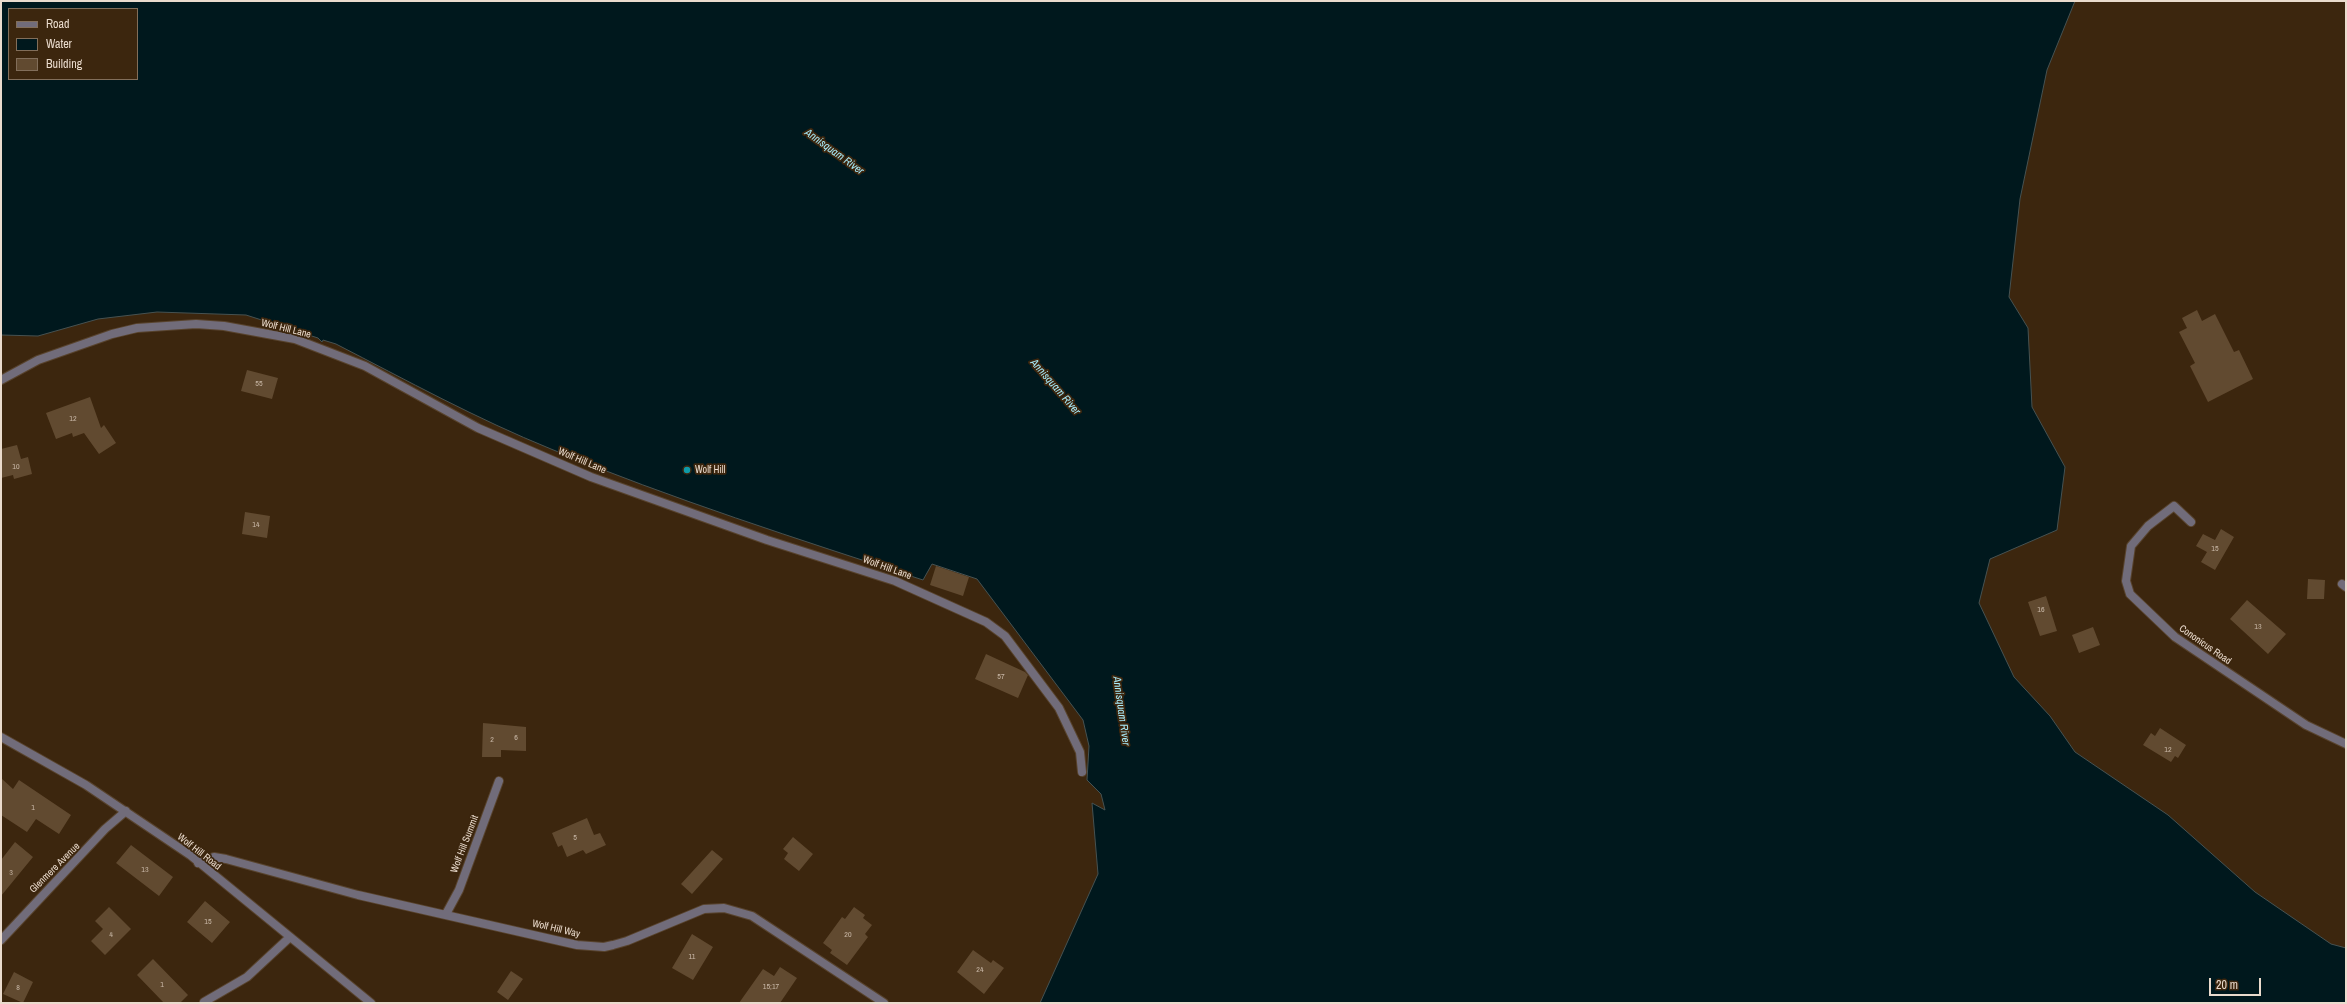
<!DOCTYPE html>
<html>
<head>
<meta charset="utf-8">
<style>
	body { margin:0 }
	#map { position:relative; width:2347px; height:1004px; overflow:hidden; background:#3c260e; font-family:"Archivo Narrow",sans-serif }
	canvas { display:block }
	.frame { position:absolute; inset:0; border:2px solid #eadbcd; pointer-events:none }
	.legend { position:absolute; left:8px; top:8px; width:130px; height:72px; box-sizing:border-box; background:#3c260e; border:1px solid #826e5a; margin:0; padding:5px 7px; list-style:none; font-size:12px; color:#eadbcd }
	.legend li { display:flex; align-items:center; gap:8px; height:20px }
	.legend b { width:20px; border:1px solid #826e5a }
	.scale { position:absolute; left:2209px; top:978px; width:52px; height:18px; box-sizing:border-box; border:2px solid #eadbcd; border-top:0; padding-left:5px; font-size:12px; line-height:14px; white-space:nowrap; color:#eadbcd; -webkit-text-stroke:3px #3c260e; paint-order:stroke }
</style>
</head>
<body>
<div id="map">
<canvas width="2347" height="1004"></canvas>
<div class="frame"></div>
<ul class="legend">
<li><b style="height:5px;background:#716c7a"></b>Road</li>
<li><b style="height:11px;background:#00181d"></b>Water</li>
<li><b style="height:11px;background:#614a30"></b>Building</li>
</ul>
<div class="scale">20 m</div>
</div>
<script>
const ctx = document.querySelector('canvas').getContext('2d');
ctx.lineJoin = 'round';
function fillPath(path, color) {
  ctx.fillStyle = color;
  ctx.fill(path, 'evenodd');
}
function stroke(path, color, width, dash) {
  ctx.strokeStyle = color;
  ctx.lineWidth = width;
  ctx.lineCap = dash ? 'butt' : 'round';
  ctx.setLineDash(dash || []);
  ctx.stroke(path);
}
function drawText(font, color, halo, rows, align = 'center') {
  ctx.font = font + ' "Archivo Narrow",sans-serif';
  ctx.lineWidth = 3.5;
  ctx.setLineDash([]);
  ctx.textBaseline = 'middle';
  ctx.strokeStyle = halo;
  ctx.fillStyle = color;
  for (const [text, x, y, turn = 0] of rows) {
    ctx.save();
    ctx.translate(x, y);
    ctx.rotate((+turn || 0) * Math.PI / 180);
    ctx.textAlign = isNaN(turn) ? turn : align;
    if (halo) ctx.strokeText(text, 0, 0);
    ctx.fillText(text, 0, 0);
    ctx.restore();
  }
}
const water = new Path2D(`
	M1,1h2074l-28,69 -27,129 -11,98 19,31 4,79 33,60 -8,63 -67,29 -11,44 35,74 36,39 25,36 93,63 87,77 76,52 15,4v55h-1306l58,-129 -6,-71 13,7 -4,-16 -14,-14 2,-34 -6,-26 -106,-141 -45,-15 -9,16c-125,-41 -251,-81 -372,-131 -74,-30 -145,-69 -215,-105l-13,-4 -1,2 -4,-4 -72,-23 -89,-3 -59,7 -60,17 -37,-1zM9,9h128v70h-128z`);
fillPath(water, '#00181d');
stroke(water, '#465252', 1);
fillPath(new Path2D(`
	M2197,310l5,11 13,-7 19,38 5,-2 14,29 -45,23 -18,-36 5,-3 -16,-31 8,-4 -5,-10z
	M247,370l31,8 -6,21 -31,-8z
	M90,397l11,31 3,-3 12,18 -17,11 -15,-21 -11,4 -1,-4 -16,6 -10,-26z
	M17,445l4,14 7,-2 4,17 -18,5 -1,-4 -12,3v-29z
	M245,512l25,4 -3,22 -25,-4z
	M2221,529l13,8 -19,33 -14,-8 6,-10 -11,-6 7,-12 12,6z
	M936,566l33,11 -6,19 -33,-11z
	M2308,579l17,1 -1,19h-17z
	M2046,596l11,35 -17,5 -12,-34z
	M2247,600l39,34 -18,20 -38,-35z
	M2093,627l7,18 -21,8 -7,-18z
	M986,654l39,18 3,3 -10,23 -43,-19z
	M483,723l43,4v24l-25,-1v7h-19z
	M2160,728l26,17 -8,13 -3,-2 -4,6 -28,-17 8,-12 4,3z
	M1,778l12,11 6,-9 52,35 -12,19 -23,-15 -9,13 -26,-17z
	M587,818l7,17 6,-2 6,12 -20,9 -3,-4 -16,7 -5,-12 -4,2 -6,-14z
	M793,837l20,17 -14,17 -15,-12 4,-6 -5,-4z
	M15,842l18,15 -32,39v-36z
	M131,845l42,32 -14,19 -43,-33z
	M712,850l11,9 -31,35 -11,-10z
	M205,901l25,21 -18,21 -25,-21z
	M109,907l22,22 -26,26 -14,-14 12,-12 -8,-8z
	M854,907l11,8 -2,3 9,7 -7,9 3,3 -21,28 -17,-12 2,-3 -9,-7 19,-26 3,2z
	M692,934l21,13 -20,33 -21,-12z
	M973,950l18,13 2,-3 11,8 -20,26 -27,-22z
	M153,959l35,36 -8,8h-16l-27,-28z
	M780,967l17,11 -17,25h-41l24,-34 11,7z
	M511,971l12,8 -15,21 -11,-8z
	M14,972l19,10 -10,21 -20,-9z`), '#614a30');
const minor = new Path2D(`
	M1,380l37,-20 74,-26 25,-6 59,-4 28,2 71,13 70,27 113,62 113,49 176,63 128,41 91,41 19,14 54,72 21,44 2,20
	M2191,522l-17,-16 -26,20 -17,20 -5,35 4,13 45,43 131,88 40,19
	M2342,584l4,3
	M1,737l85,48 104,70 181,148
	M198,863l16,-6 12,2 132,36 219,50 27,2 9,-2 14,-4 77,-32 20,-1 28,8 132,87
	M446,914l13,-24 40,-109
	M1,940l104,-111 21,-18
	M204,1002l43,-25 43,-40`);
stroke(minor, '#58432d', 10);
stroke(minor, '#716c7a', 8);
for (const [x, y, r, color] of [
	[687,470,4,"#0f9aa8"]
]) {
  const dot = new Path2D();
  dot.arc(x, y, r, 0, 2 * Math.PI);
  ctx.fillStyle = color;
  ctx.fill(dot);
  stroke(dot, '#3c260e', 1.5);
}
drawText('8px', '#c8b7a6', null, [
	["55",259,384],
	["12",73,419],
	["10",16,467],
	["14",256,525],
	["15",2215,549],
	["16",2041,610],
	["13",2258,627],
	["57",1001,677],
	["6",516,738],
	["2",492,740],
	["12",2168,750],
	["1",33,808],
	["5",575,838],
	["13",145,870],
	["3",11,873],
	["15",208,922],
	["4",111,935],
	["20",848,935],
	["11",692,957],
	["24",980,970],
	["1",162,985],
	["15;17",771,987],
	["8",18,988]
]);
drawText('10px', '#eadbcd', '#3c260e', [
	["Wolf Hill Lane",286,329,14],
	["Wolf Hill Lane",582,461,23],
	["Wolf Hill Lane",887,568,20],
	["Cononicus Road",2205,645,35],
	["Wolf Hill Summit",465,844,-69],
	["Wolf Hill Road",199,852,38],
	["Glenmere Avenue",55,868,-45],
	["Wolf Hill Way",556,929,13]
]);
drawText('10px', '#eadbcd', '#3c260e', [
	["Wolf Hill",695,470]
], 'left');
drawText('italic 11px', '#a7eaf9', '#3c260e', [
	["Annisquam River",834,152,36],
	["Annisquam River",1055,387,49],
	["Annisquam River",1121,711,82]
]);
</script>
</body>
</html>
